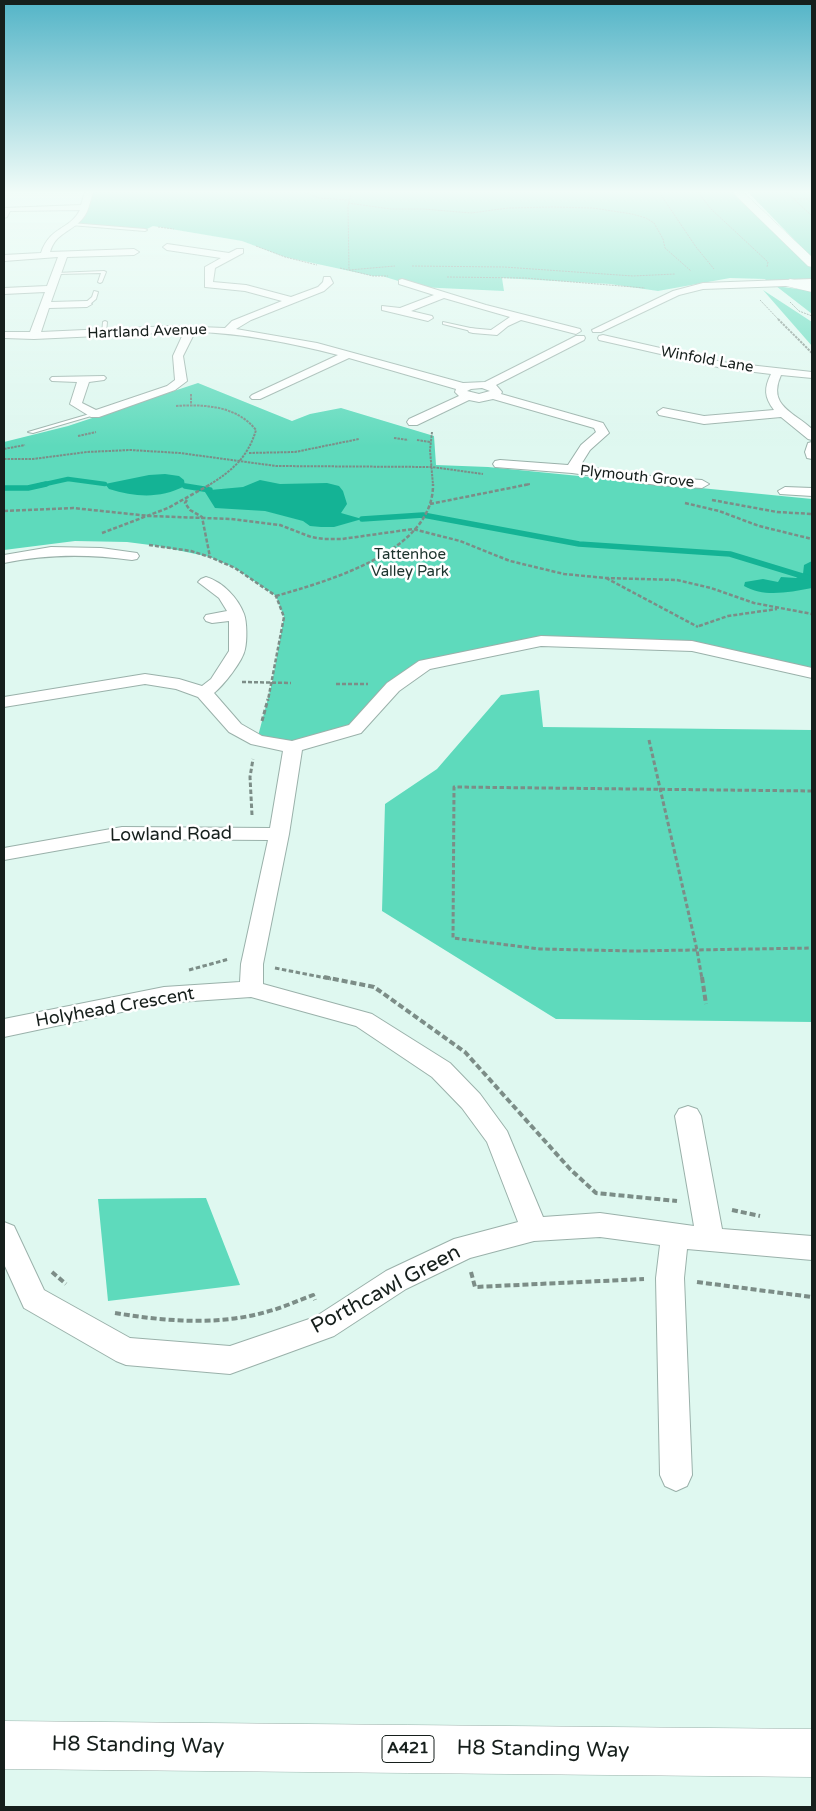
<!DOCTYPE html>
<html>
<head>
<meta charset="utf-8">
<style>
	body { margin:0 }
	#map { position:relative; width:816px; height:1811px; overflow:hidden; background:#dff8f0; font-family:"Varela Round",sans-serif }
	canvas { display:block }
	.frame { position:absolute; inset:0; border:5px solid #161f1c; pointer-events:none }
</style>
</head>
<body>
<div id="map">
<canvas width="816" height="1811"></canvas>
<div class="frame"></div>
</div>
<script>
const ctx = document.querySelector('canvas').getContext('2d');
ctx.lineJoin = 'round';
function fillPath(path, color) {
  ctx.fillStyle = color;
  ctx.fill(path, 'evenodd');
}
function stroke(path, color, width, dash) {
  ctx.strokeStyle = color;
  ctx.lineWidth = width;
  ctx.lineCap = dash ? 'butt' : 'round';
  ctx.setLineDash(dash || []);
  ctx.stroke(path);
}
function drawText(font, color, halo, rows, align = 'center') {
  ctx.font = font + ' "Varela Round",sans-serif';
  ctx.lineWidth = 5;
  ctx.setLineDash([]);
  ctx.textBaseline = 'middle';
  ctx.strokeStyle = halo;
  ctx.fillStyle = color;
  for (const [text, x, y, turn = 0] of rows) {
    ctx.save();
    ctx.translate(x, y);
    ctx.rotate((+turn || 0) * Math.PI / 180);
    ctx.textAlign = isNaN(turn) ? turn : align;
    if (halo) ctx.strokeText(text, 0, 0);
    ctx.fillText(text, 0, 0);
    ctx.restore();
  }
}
fillPath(new Path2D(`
	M89,192h648l75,71v19l-44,1 -3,-4 -35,-1 -72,13 -48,-7 -108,-6 2,13 -86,-4 -36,-11h-9l-88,-19 -43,-16 -89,-15 -8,4 -74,-6 12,-11z
	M748,192h64v66z
	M776,286l36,5v23l-5,-4z
	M763,290l49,32v24z
	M198,383l94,38 18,-7 31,-6 93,28 2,29 52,2 324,32v174l-120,-27 -151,-5 -116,24 -70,64 -62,18 -36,-7 15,-57 12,-66 -8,-21 -41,-28 -25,-11 -52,-11 -31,-4 -52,-1 -71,9v-108l64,-16z
	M539,690l4,37 269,3v292l-256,-3 -174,-108 3,-107 52,-35 64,-74z
	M206,1198l34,87 -132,16 -10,-102z`), '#5edabc');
fillPath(new Path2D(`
	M165,474l14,2 5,4 1,6c-26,13 -49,11 -76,3l-4,-5 44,-9z
	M260,480l20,4 47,-1 12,3 4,5 4,13 -6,9 21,6 -28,8h-13l-11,-1 -7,-5 -38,-10 -50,-3 -10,-16 5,-2 33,-3z
	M812,561v27c-23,4 -47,10 -68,-2l1,-4 18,-3 15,3 3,-5 15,1 7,-4 1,-9z`), '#14b395');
stroke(new Path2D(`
	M41,485l27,-6 37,5`), '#14b395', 4.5);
stroke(new Path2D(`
	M185,486l25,4
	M4,488h24l18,-4
	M362,519l61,-4 156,29 151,10 82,25`), '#14b395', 5.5);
const lane = new Path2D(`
	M71,223l74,6 2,1 -2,1 -75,-6z
	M104,271l2,1 -4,10 -2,1 -2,-1 3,-9 -43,1 -2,-1z
	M94,291l4,1 -2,7 -7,6h-4v-2l7,-6z
	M105,321l2,1 -1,11 -2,1 -2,-1 1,-11z
	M443,322l32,7v1l-4,1 -28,-7z
	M93,413l5,1 -65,19 -5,-1z`);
const street = new Path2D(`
	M85,192h8c-3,9 -4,19 -10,26 -12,15 -27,14 -33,34l84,-3 5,3 -5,3 -67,2 -16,45 36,-1 5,3 -5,3 -38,1 -8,24 131,-6 53,2 7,-7 50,-20 -37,-10 -40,-4v-20l16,-9 -54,-8 -4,-3 4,-3 62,9 8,-4h6v4l-28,15 -2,14 33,3 45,12 27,-10 5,-5 1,-5h6l3,6 -9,8 -73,29 -15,9 81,14 146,40 22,-1 91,-46h8l1,2 -1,2 -88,45 6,7 -1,2 102,29 6,10 -19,17 -10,16 77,11 45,3 7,4 -7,4 -45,-3 -85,-12 -77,-6 -2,-3 2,-3 5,-1 68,5 13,-20 15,-13 -2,-4 -101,-29 -14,3 -10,-2 -52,25h-8l-2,-3 2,-3 50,-23 -4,-4 1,-3 -107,-31 -89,41h-8l-2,-2 2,-2 86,-40c-47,-12 -95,-22 -143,-23l-12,24 4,25 -12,9 -76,27h-8l-21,-13 7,-22 -25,-1 -2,-2 2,-2 52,-1 2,2 -2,2 -15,2 -7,21 14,7 71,-24 8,-6 -2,-24 11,-24 -150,7 -30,-1v-6h26l15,-40 -41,2v-6l43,-2 11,-29 -54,4v-6l37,-2c9,-27 29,-23 39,-43l-70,1 -3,6 -3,1v-10l77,-3zM482,388l8,3 -11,3 -12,-3 4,-2z
	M402,279l84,26 94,24 1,2 -5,3 -55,-14 -13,6 -11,9 -24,-2 -4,-1 -1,-2 1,-2 22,2 19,-13 -66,-19 -33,13 21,5 1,2 -5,3 -46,-11v-4l18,2 34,-13 -35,-11v-4z
	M812,279v6l-109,4 -24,6 -78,37h-8l-1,-2 81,-39 30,-8z
	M603,335l119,27 90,10v6l-31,-3c-14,31 13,37 31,54v11l-4,-1 -27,-22 -77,7 -45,-9 -2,-3 6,-4 41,8 70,-6c-10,-13 -10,-22 -3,-36l-49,-6 -123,-28 -1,-2 1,-2z
	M812,442v17l-5,-1 -2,-6 3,-9z
	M785,487l27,1v8l-32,-2 -2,-3z
	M51,547l50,1 36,5 2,3 -2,3 -5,1c-44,-6 -85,-6 -128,3v-8z
	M206,577c17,5 32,21 38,37 3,8 3,27 1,35 -2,12 -22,37 -31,44l27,31 21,12 30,5 57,-16 38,-42 32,-22 122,-25 151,5 120,27v10l-120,-27 -151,-5 -111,23 -31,22 -38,42 -59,17 -13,84 -26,130v20l109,30 78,49 30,31 27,37 36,86 57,-4 94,13 -19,-110 4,-7 9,-3 9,3 4,7 21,113 90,7v24l-125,-11 -3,29 8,197 -5,11 -11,5 -11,-5 -5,-11 -4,-197 4,-33 -60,-8 -66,4 -64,17 -64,31 -72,47 -104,38 -104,-9 -10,-4 -92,-53 -20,-44v-42l10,4 30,64 86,48 100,8 85,-29 71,-46 68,-32 64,-17 -31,-80 -25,-34 -30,-31 -76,-51 -105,-29 -87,6 -160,34v-18l160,-32 76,-5 1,-18 27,-124 -146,-1 -118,21v-12l118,-21 148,1 13,-77 -32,-7 -22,-12 -31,-35 -22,-8 -31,-5 -141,23v-10l141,-23 34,5 23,7 9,-7 18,-28v-30l-17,2 -6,-2 -2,-3 2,-3 21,-4 -8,-13 -21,-16 3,-3z`);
const secondary = new Path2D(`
	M732,192h11l69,65v10l-4,-1z
	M790,279l22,5v8l-26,-6 -2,-3z`);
const highway = new Path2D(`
	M4,1721l808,8v48l-808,-8z`);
stroke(lane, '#9ab1aa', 2);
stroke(street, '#9ab1aa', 2);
stroke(secondary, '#9ab1aa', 1);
stroke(highway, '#9ab1aa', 1);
stroke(new Path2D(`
	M304,192l15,6 30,2
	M351,192l-3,15 1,63 46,-4
	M659,192l37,55 18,22
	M698,192l13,17 57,53 -1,5
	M786,192l26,24
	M794,199h18
	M348,203l43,6h32l48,4 37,-5 45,-1 40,1 39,6 14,4 8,5 9,16 2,9 26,23
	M158,227l16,2
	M256,246l29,11 32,8
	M412,266l92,1 129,9 42,-2
	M340,268l33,8h15
	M447,277l78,1 120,10
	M760,300l19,20
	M790,302l9,9 13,5`), '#7c8d87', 1, [2, 1]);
stroke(new Path2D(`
	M778,319l34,34
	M191,394v11
	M176,406c29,-2 61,0 80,24 -8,27 -24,41 -47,55
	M432,432l-2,18 3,35
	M78,436l18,-4
	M394,438l14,2
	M417,440l13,2
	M4,449l21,-4
	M249,453l46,-1 64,-13
	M4,459h29l54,-7 43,-2 50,3 96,13 156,1 51,7
	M524,485l6,-1`), '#7c8d87', 2, [2.5, 1]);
stroke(new Path2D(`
	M187,500l-2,3 5,7 12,7 8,40
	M712,500l65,12 35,2
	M685,503l34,8 40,15 53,13
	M430,504l100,-20
	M4,511l69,-3 77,8 81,3 49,6 31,12 13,2h18l71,-10 47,12 50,20 54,13 42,4 71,2 34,8 43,15 58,11
	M102,533l66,-25 43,-24
	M149,545l42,6 19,6 25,11 41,28 8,21 -16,83
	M606,578l92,49
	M276,596c51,-15 158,-44 157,-112
	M699,626l29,-10 49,-7
	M242,682l49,1
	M336,684h32`), '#7c8d87', 2.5, [4, 2]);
stroke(new Path2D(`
	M262,721l6,-22
	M649,740l48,210 5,29
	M812,791l-358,-4 -1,151 87,11 94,2 178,-3
	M252,815l-2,-38 3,-18
	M275,968l56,11
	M189,970l40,-11`), '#7c8d87', 3, [4.5, 2.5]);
stroke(new Path2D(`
	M324,977l50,10 91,65 105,117 26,24 81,8
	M702,977l4,27
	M732,1210l28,6
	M52,1272l14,12
	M471,1272l4,15 169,-8
	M697,1282l115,15
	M115,1313c49,8 102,13 151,-1 16,-4 31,-11 47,-17l2,5`), '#7c8d87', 4, [6, 3]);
fillPath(lane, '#fff');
fillPath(street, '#fff');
fillPath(secondary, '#fff');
fillPath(highway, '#fff');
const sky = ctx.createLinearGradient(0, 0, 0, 446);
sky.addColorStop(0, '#53b4c7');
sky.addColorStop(0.43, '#f1fcf8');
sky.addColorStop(1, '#f1fcf800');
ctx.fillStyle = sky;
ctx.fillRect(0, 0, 816, 446);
drawText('15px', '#161f1c', '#fff', [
	["Hartland Avenue",147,332,-2],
	["Winfold Lane",707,360,10],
	["Plymouth Grove",637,477,6]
]);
drawText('15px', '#1c332d', '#fff', [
	["Tattenhoe",410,555],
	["Valley Park",410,572]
]);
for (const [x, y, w] of [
	[408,1749,52]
]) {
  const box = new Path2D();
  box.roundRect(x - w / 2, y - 13.5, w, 27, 4);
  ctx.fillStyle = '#fff';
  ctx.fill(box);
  stroke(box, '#161f1c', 1);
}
drawText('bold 16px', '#161f1c', null, [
	["A421",408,1749]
]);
drawText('18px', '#161f1c', '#fff', [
	["Lowland Road",171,835,-1],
	["Holyhead Crescent",115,1008,-10]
]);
drawText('21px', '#161f1c', '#fff', [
	["Porthcawl Green",386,1290,-28],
	["H8 Standing Way",138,1746,1],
	["H8 Standing Way",543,1750,1]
]);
</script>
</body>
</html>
